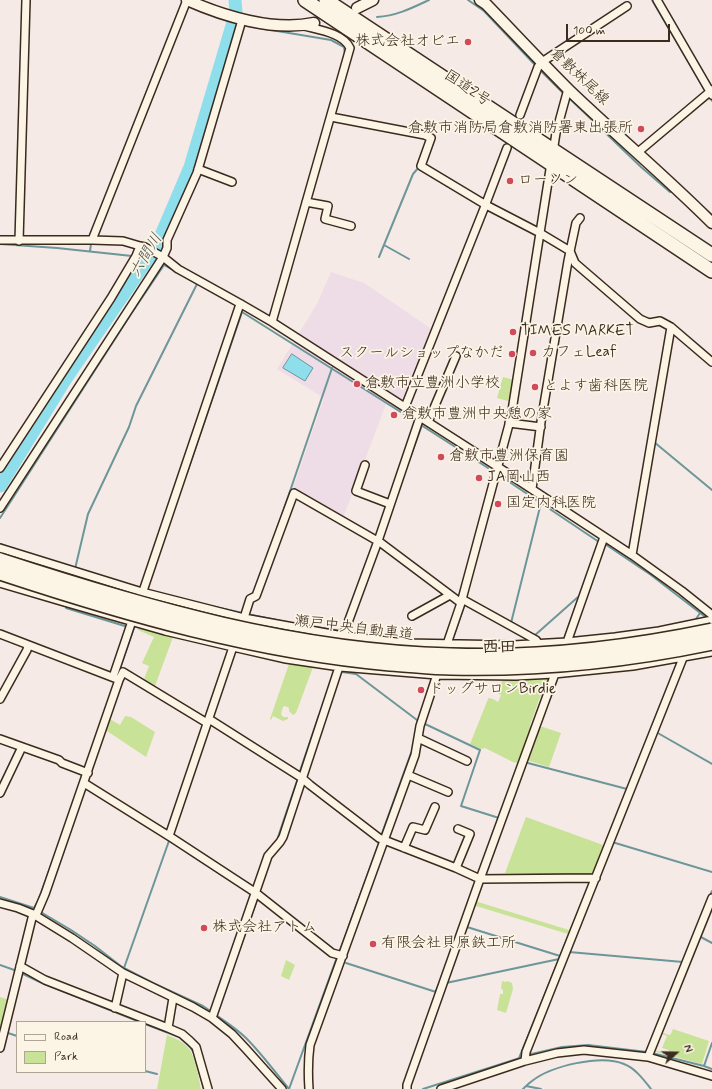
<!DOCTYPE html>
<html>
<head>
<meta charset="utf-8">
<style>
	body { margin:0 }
	#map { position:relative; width:712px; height:1089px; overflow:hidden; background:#f6eae6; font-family:Mynerve,sans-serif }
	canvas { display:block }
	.legend { position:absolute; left:16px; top:1021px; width:130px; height:52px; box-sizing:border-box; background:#fcf5e5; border:1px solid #afa495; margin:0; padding:5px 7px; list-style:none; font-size:12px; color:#3b2a1e }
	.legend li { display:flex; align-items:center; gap:8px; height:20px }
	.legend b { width:20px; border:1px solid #afa495 }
	.north { position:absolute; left:656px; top:1033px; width:40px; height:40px; -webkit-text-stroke:3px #fcf5e5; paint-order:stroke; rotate:70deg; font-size:11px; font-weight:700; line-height:16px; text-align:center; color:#3b2a1e }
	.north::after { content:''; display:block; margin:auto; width:14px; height:18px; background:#3b2a1e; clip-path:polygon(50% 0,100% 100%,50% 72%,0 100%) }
	.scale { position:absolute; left:566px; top:24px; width:104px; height:18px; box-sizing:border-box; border:2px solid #3b2a1e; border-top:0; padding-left:5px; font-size:12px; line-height:14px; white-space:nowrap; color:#3b2a1e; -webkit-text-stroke:3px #fcf5e5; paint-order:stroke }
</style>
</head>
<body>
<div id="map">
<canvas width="712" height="1089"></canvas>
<ul class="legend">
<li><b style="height:5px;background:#fcf5e5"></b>Road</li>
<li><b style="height:11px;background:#c8e298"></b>Park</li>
</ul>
<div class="north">N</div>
<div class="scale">100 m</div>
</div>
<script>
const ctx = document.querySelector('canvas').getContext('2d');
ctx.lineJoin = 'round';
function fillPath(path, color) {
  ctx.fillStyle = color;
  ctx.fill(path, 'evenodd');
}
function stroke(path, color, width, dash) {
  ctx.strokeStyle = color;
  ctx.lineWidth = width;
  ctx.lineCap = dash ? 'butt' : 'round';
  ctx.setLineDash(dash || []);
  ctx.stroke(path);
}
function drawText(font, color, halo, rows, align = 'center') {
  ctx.font = font + ' Mynerve,"Klee One",sans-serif';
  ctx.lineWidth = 3.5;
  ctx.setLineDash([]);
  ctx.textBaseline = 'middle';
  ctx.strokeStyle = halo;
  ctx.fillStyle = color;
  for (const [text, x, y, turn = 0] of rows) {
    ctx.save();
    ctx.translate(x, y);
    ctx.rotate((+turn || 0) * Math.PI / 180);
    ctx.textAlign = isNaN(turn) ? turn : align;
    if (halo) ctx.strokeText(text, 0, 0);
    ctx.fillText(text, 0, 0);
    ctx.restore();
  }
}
fillPath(new Path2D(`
	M331,272l33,11 69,47 -31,83 -16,-9 -43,114 -50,-30 31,-90 -47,-29 40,-65z`), '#eedce7');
fillPath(new Path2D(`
	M503,377l11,3 -6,21 -11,-3z
	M138,628l35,9 -18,49 -11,-7 5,-13 -7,-3 12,-26 -16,-7z
	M289,664l24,3 -17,46 -3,2 -4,-4v-3l-4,-2 -2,1 -2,7 2,3h5v2l-5,2 -10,-5 -2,4 -1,-1z
	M548,678l-6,17 -2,2 -10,28 1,1 -13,37 -5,-1 -28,-14 -4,1 -11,-5 18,-45 1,-1 4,1 5,3 3,-7 -4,-2 5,-12z
	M125,716l6,1 24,15 -9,25 -39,-26 -1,-2 4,-10 10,6z
	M538,727h5l18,6 -12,34 -23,-7z
	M526,817l77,28 -10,28h-88z
	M476,900l2,2 91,28 -1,4 -92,-28 -3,1z
	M286,960l9,5 -6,15 -8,-4z
	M502,981l4,1 1,-1 5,2 1,6 -7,24 -9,-3 3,-16h3v-4l-2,-1z
	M0,997l9,3 -7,30h-2z
	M673,1029l36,12 -7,23 -49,-13 8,-19 8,3 2,-1zM662,1034l5,2 -5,12 7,2 -1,4 -13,-4z
	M167,1035c8,3 17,7 22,14 6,7 10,30 12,40h-44z`), '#c8e298');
const water = new Path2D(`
	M292,354l21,14 -8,13 -22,-13z`);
fillPath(water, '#8edeeb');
stroke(water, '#6d9699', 1);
stroke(new Path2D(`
	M468,0l16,11 52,55
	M652,0l54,92
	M377,17c19,-1 35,-9 52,-17
	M233,23l6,2
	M259,28l72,12 13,7
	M344,47l1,7
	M539,69l25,25
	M708,96l4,5
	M568,97l73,70 29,25
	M145,116l26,-67
	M0,244l57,4 75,8
	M384,245l25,14
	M90,251l1,-7
	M150,257l5,3
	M379,257l34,-83 6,-7
	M140,263l4,3
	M571,263v1l40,34
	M164,265l70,39
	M242,312l173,109
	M421,425l67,43
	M654,442l58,48
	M409,461l13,-36
	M187,473l55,-161
	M502,477l97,65
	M0,518l131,-204 33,-49
	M273,541l59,-173
	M0,544l8,3
	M605,544l46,31 57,44
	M75,569l13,-55 41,-87 7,-21 61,-122
	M206,605l37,8
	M66,606v2l62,19
	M247,614l49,10 46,7
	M694,622l6,-9
	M511,623l30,-120
	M534,636l44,-39
	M0,638l25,9
	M564,639l35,-98
	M452,641l13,-37
	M342,672l14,2 61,46
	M118,674l16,-46
	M423,723l57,27 -19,56 38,12
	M656,732l56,32
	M31,754l26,9
	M524,762l103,27
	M299,774l20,-59
	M0,784l17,-35
	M381,836l30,-83
	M278,837l20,-59
	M612,842l100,30
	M484,875l109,-1
	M593,875l79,-199
	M473,890l21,-60
	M259,893l6,-18
	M0,897l34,11 37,22 24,16 27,21 31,16 50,23 9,6
	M709,897l3,-6
	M34,908l4,-7 14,-38
	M467,927l93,29
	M699,936l13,7
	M569,952l114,10
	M339,953l41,-113
	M346,963l90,29
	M0,965l17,6
	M124,968l46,-130
	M21,973l21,10 98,39
	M228,982l30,-85
	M446,983l113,-24
	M436,991l6,-14
	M216,1015c10,7 21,14 30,23 16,16 29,34 43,51
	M145,1024l34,13 11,10 4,6 10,36
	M8,1033l9,3
	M652,1053l52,13 8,3
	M527,1055l35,-8 26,-2 59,7
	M519,1058l71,-176
	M704,1066l8,-23
	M145,1071l12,3
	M526,1086l15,3
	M289,1089l48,-132
	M423,1089l100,-32
	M523,1089c3,-3 6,-6 9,-8 19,-15 69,-27 92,-17 11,4 20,16 27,25`), '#6d9699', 2);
stroke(new Path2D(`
	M0,486l65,-106 91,-133 34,-80 46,-155 -1,-12`), '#8edeeb', 13);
const street = new Path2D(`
	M657,0l55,95
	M520,115l18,-48 4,-5 85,-56
	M331,117l94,18 6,3 -10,28 65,39 54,28 30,18 5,12 65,56 9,4 11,-2 11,6 41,35
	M553,152l3,-19 12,-44
	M637,153l75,-63
	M198,169l34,13
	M306,202l22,4 -3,13 26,7
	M0,240h92l31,1 17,5 5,1 18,10 15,12 63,35 31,18 226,145 134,88 50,36 30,24
	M92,240l95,-240
	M19,241l7,-241
	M272,322l78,-274c-7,-15 -31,-18 -46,-22
	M405,407l80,-201 22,-58
	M428,422l28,-66
	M509,423l32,4
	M365,465l-9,26 34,13
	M0,468l111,-170 25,-42 4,-10
	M532,489l9,-67 27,-161 8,-38 4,-5
	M0,508l163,-251 4,-9v-8l30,-67 45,-153
	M0,548l142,44 102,26 99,18 63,7 107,2 54,-3 48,-5 44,-6 53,-11
	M632,555l39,-228
	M0,583l64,19 101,29 68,16 53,12 54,8 97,8 79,1 38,-2 79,-8 79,-14
	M141,597l98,-290 2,-3
	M462,599l74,41 3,4
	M412,616l38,-21
	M243,621l7,-22 6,-3 38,-103 87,50 80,60
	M0,634l117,45
	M343,640v-4l35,-95 42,-124
	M566,645l38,-108
	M113,677l20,-59
	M0,699l27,-49 1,-5
	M209,719l93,59 8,7 69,53 77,30 24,11 116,-1
	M418,738l49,23
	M0,739l59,21 3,3 26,10
	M408,775l40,17
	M84,783l88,55 84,55 76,60 11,3
	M0,793l22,-46
	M169,836l65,-192
	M404,848l9,-21 12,3 10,-23
	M456,868l14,-34 -12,-5
	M0,903l18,5 15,6 39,24 51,35 70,34 19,11 20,16 14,15 36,40
	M36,915l9,-21 74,-214 4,-8 84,51
	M20,966l25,14 123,48
	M173,998l-5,30 14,6 8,7 6,6 12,42
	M115,1008l8,-35
	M212,1018l56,-162 12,-14 3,-5 57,-173
	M0,1048l33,-134
	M648,1057l64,-159
	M525,1061l1,-9 157,-394
	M309,1089c-1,-15 -1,-29 1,-44l105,-290 5,-29 27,-82 14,-41 50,-186 40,-254
	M407,1089v-4l73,-206 76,-208
	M441,1089l84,-28 32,-8 27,-3 64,7 64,19`);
const secondary = new Path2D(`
	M187,0c36,16 87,32 127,23
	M480,0l6,4c28,29 55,58 83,86 47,45 97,87 143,133
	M357,8l16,-8`);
const highway = new Path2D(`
	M305,0l407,271
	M326,0l386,255`);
stroke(street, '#3b2a1e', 10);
stroke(secondary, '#3b2a1e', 13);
stroke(highway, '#3b2a1e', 16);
stroke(street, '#fcf5e5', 7);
stroke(secondary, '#fcf5e5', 10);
stroke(highway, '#fcf5e5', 13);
const highwayBridge = new Path2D(`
	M0,560c147,48 295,91 451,95 88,3 175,-7 261,-25
	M0,573c127,42 256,79 390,91 20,1 41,4 61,4 88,2 175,-7 261,-25`);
stroke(highwayBridge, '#3b2a1e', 16, []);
stroke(highwayBridge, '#fcf5e5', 13);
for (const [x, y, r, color] of [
	[468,42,4,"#d1495b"],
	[641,129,4,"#d1495b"],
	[510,181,4,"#d1495b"],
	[513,332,4,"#d1495b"],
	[533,353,4,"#d1495b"],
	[512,354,4,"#d1495b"],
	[357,384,4,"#d1495b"],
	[535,387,4,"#d1495b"],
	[394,415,4,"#d1495b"],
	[441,457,4,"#d1495b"],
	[479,478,4,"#d1495b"],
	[498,504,4,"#d1495b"],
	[421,690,4,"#d1495b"],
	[204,928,4,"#d1495b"],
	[373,944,4,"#d1495b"]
]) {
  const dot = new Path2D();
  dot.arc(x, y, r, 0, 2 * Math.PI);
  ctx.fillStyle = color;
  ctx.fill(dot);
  stroke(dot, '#fcf5e5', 1.5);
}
drawText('15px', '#3b2a1e', '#fcf5e5', [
	["株式会社オビエ",460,42,"right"],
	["倉敷市消防局倉敷消防署東出張所",633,129,"right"],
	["ローソン",518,181],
	["TIMES MARKET",521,332],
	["カフェLeaf",541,353],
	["スクールショップなかだ",504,354,"right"],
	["倉敷市立豊洲小学校",365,384],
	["とよす歯科医院",543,387],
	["倉敷市豊洲中央憩の家",402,415],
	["倉敷市豊洲保育園",449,457],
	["JA岡山西",487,478],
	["国定内科医院",506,504],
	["ドッグサロンBirdie",429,690],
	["株式会社アトム",212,928],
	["有限会社貝原鉄工所",381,944]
], 'left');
drawText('15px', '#3b2a1e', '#fcf5e5', [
	["倉敷妹尾線",579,77,44],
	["国道2号",467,89,34],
	["瀬戸中央自動車道",354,629,7]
]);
drawText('italic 16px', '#505751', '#fcf5e5', [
	["六間川",147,256,-59]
]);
drawText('bold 17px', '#3b2a1e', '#fcf5e5', [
	["西田",499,648]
]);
</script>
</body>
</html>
